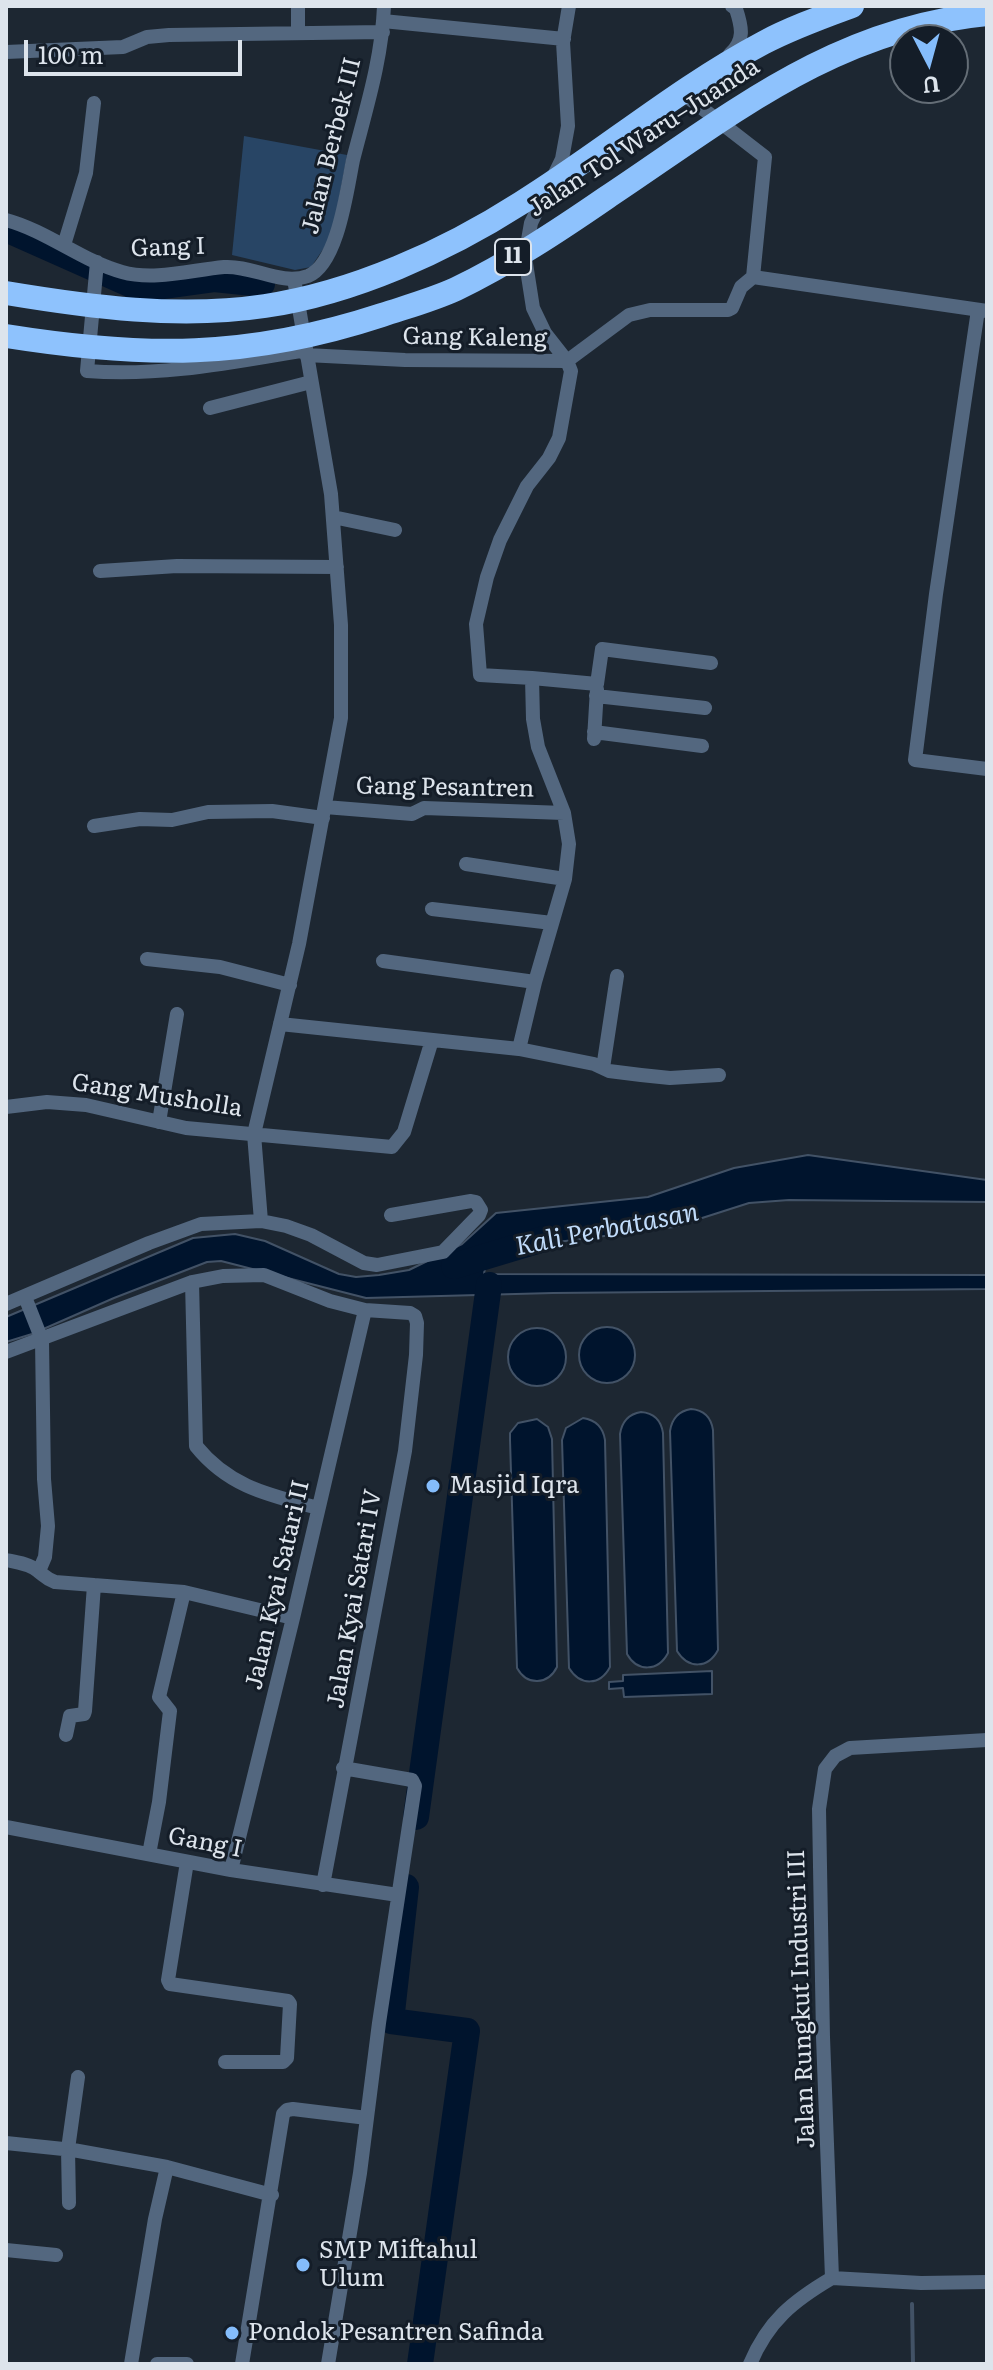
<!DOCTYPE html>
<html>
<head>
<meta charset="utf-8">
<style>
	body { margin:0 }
	#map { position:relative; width:993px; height:2370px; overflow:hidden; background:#1d2732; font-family:Literata,serif }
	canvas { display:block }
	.frame { position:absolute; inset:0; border:8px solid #dde4ec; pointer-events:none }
	.north { position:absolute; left:889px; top:24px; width:80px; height:80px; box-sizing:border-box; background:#141d28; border:2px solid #646d76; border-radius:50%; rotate:174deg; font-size:22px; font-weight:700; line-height:32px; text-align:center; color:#dde4ec }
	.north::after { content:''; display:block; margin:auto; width:28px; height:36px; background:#84bcfb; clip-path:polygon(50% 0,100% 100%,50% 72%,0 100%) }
	.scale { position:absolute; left:24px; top:40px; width:218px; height:36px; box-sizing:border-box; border:4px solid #dde4ec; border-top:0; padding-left:10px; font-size:24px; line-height:28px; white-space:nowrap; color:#dde4ec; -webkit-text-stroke:6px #141d28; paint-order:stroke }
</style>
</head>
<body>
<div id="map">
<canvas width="993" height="2370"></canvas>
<div class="frame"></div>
<div class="north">U</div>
<div class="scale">100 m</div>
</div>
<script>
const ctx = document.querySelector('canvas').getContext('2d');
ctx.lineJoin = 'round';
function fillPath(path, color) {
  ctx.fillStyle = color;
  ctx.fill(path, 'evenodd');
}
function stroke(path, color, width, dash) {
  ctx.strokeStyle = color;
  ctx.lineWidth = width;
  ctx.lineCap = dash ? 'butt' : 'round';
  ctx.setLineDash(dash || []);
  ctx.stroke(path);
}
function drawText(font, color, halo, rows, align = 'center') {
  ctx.font = font + ' Literata,serif';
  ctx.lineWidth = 6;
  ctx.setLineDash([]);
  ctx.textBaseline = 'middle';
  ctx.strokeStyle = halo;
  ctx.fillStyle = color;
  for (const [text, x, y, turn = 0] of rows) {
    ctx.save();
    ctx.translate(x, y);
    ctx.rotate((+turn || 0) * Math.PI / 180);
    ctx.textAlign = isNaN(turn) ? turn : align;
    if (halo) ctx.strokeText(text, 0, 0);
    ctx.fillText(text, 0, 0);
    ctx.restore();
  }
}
fillPath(new Path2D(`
	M244,136l103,19 -15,81 -21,31 -16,3 -63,-15z`), '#284565');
const water = new Path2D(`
	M808,1155l179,25v22l-198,-2 -40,3 -75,24 -186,24 -4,23 503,1v14l-434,4 -187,5 -145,-37 -14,1 -93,36 -82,36 -26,8v-25l187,-79 42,-4 30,7 74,33 17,3 23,-2 30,-5 53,-26 34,-31 152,-16 86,-29z
	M579 1355a28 28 0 1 1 56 0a28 28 0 1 1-56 0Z
	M508 1357a29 29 0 1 1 58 0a29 29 0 1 1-58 0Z
	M691,1409c13,1 20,8 22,21l5,220c-10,19 -30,19 -41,1l-7,-220c2,-13 9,-20 21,-22z
	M641,1412c13,1 20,8 22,21l5,220c-10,19 -31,19 -41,1l-7,-220c2,-13 9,-20 21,-22z
	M583,1418c13,2 20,9 22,22l5,227c-10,19 -30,19 -41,1l-7,-228 4,-12z
	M537,1419l11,8 4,12 5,228c-9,18 -30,19 -40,1l-7,-228v-7l8,-10z
	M712,1671v23l-88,3 -1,-9 -14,1v-7l14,-1v-6z`);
fillPath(water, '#00142d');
stroke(water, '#425266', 2);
stroke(new Path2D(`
	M912,2304l1,60`), '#425266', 4);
stroke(new Path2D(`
	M6,229l135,60 73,-10 48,5
	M454,1266l93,-28
	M416,1817l73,-532
	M406,1887l-15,134 76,10 -47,333`), '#00142d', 26);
stroke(new Path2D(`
	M383,21l181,18
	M298,33v-27
	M6,52l117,-5 24,-10 22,-2 214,-3
	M730,54c15,-13 12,-27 6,-45l-4,-3
	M681,88l4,7 80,62 -12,120
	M6,220c41,11 76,41 116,52 32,9 69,-2 102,-5 28,-2 57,19 84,9 30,-12 39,-87 45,-116 13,-51 29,-101 31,-154
	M64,245l22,-72 8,-70
	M97,262l-10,109c74,6 146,-9 219,-21
	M753,277l234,34
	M978,310l-42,284 -21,166 72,9
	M306,355l99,5 162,1 62,-46 21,-5h78l4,-2 9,-21 12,-10
	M210,408l101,-26
	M333,517l62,13
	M100,571l77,-5 160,1
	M532,678l65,6 5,-35 109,14
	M596,696l109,12
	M594,732l108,14
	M594,739l3,-50
	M325,807l87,7 12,-6 140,5
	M94,826l46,-7 32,1 36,-8 64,-1 51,7
	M466,864l99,15
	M432,909l120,14
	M147,959l73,8 70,18
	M383,961l152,21
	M280,1024l239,25 75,15 15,7 32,4 29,3 49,-3
	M519,1049l16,-67 30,-103 4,-35 -5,-31 -26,-66 -5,-28 -1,-41 -52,-3 -4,-51 11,-47 13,-37 27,-54 22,-28 10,-20 12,-67 -4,-10 -22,-28 -12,-25 -8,-51 6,-34 31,-64 6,-33 -5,-84 6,-36
	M603,1068l14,-92
	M6,1107l41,-5 39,3 100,23 206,19 12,-15 28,-92
	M159,1122l18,-108
	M261,1221l-7,-87 45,-190 42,-226v-93l-10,-131 -37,-215
	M192,1282l4,164c33,41 73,49 122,62
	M25,1297l17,43 2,139 4,47 -3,31 -6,14
	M6,1304l143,-61 52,-19 60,-3 25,5 25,9 53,28 13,2 66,-13 36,-37 2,-5 -5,-8 -5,-1 -80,14
	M6,1352l186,-70 31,-6 41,-1 66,26 35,9 45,3 5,3 2,7 -1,32 -11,96 -82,434
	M6,1560c10,2 24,4 32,11 7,5 8,8 17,11l129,10 109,26
	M66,1735l4,-19 14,-2 1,-3 9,-126
	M6,1827l225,43 167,25
	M149,1854l10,-52 11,-91 -11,-14 25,-105
	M187,1862l-19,118 2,4 118,17 2,3 -3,54 -4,4h-58
	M231,1870l62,-252 72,-308
	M6,2143l67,7 94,17 105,28
	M69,2203l-1,-54 10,-72
	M6,2250l50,5
	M832,2278l89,5 66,-1
	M131,2364l24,-145 12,-52
	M157,2364h30
	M242,2364l41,-250 4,-4 6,-1 74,9
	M328,2364l32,-191 19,-150 36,-237 -3,-6 -69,-12
	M750,2364c18,-43 43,-63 82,-86l-9,-241 -4,-228 6,-40 10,-13 15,-8 137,-8`), '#53677f', 14);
stroke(new Path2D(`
	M6,293c84,14 173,26 259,13 88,-13 181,-55 256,-103 82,-51 157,-115 242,-160 28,-15 59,-26 89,-37
	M6,336c138,22 242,23 376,-21 24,-8 50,-15 74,-26 52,-25 102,-58 150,-91 122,-81 228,-170 381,-184`), '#8ec2fd', 24);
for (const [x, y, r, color] of [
	[433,1486,8,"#84bcfb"],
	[303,2265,8,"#84bcfb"],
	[232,2333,8,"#84bcfb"]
]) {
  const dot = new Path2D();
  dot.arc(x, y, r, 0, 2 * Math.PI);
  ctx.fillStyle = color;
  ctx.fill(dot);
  stroke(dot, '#141d28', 3);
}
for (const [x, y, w] of [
	[513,257,36]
]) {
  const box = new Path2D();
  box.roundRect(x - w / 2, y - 18, w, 36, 6);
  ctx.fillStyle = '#141d28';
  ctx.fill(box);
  stroke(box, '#dde4ec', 2);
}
drawText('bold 22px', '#dde4ec', null, [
	["11",513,257]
]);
drawText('24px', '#dde4ec', '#141d28', [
	["Jalan Tol Waru–Juanda",644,138,-33],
	["Jalan Berbek III",332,146,-76],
	["Gang I",168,248,-2],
	["Gang Kaleng",475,338,1],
	["Gang Pesantren",445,788,1],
	["Gang Musholla",157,1096,9],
	["Jalan Kyai Satari II",278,1585,-77],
	["Jalan Kyai Satari IV",355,1599,-80],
	["Gang I",205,1843,11],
	["Jalan Rungkut Industri III",802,1999,-92]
]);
drawText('24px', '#dde4ec', '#141d28', [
	["Masjid Iqra",449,1486],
	["SMP Miftahul",319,2251],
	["Ulum",319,2279],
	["Pondok Pesantren Safinda",248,2333]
], 'left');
drawText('italic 26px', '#c0dbfa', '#141d28', [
	["Kali Perbatasan",607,1230,-11]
]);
</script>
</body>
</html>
